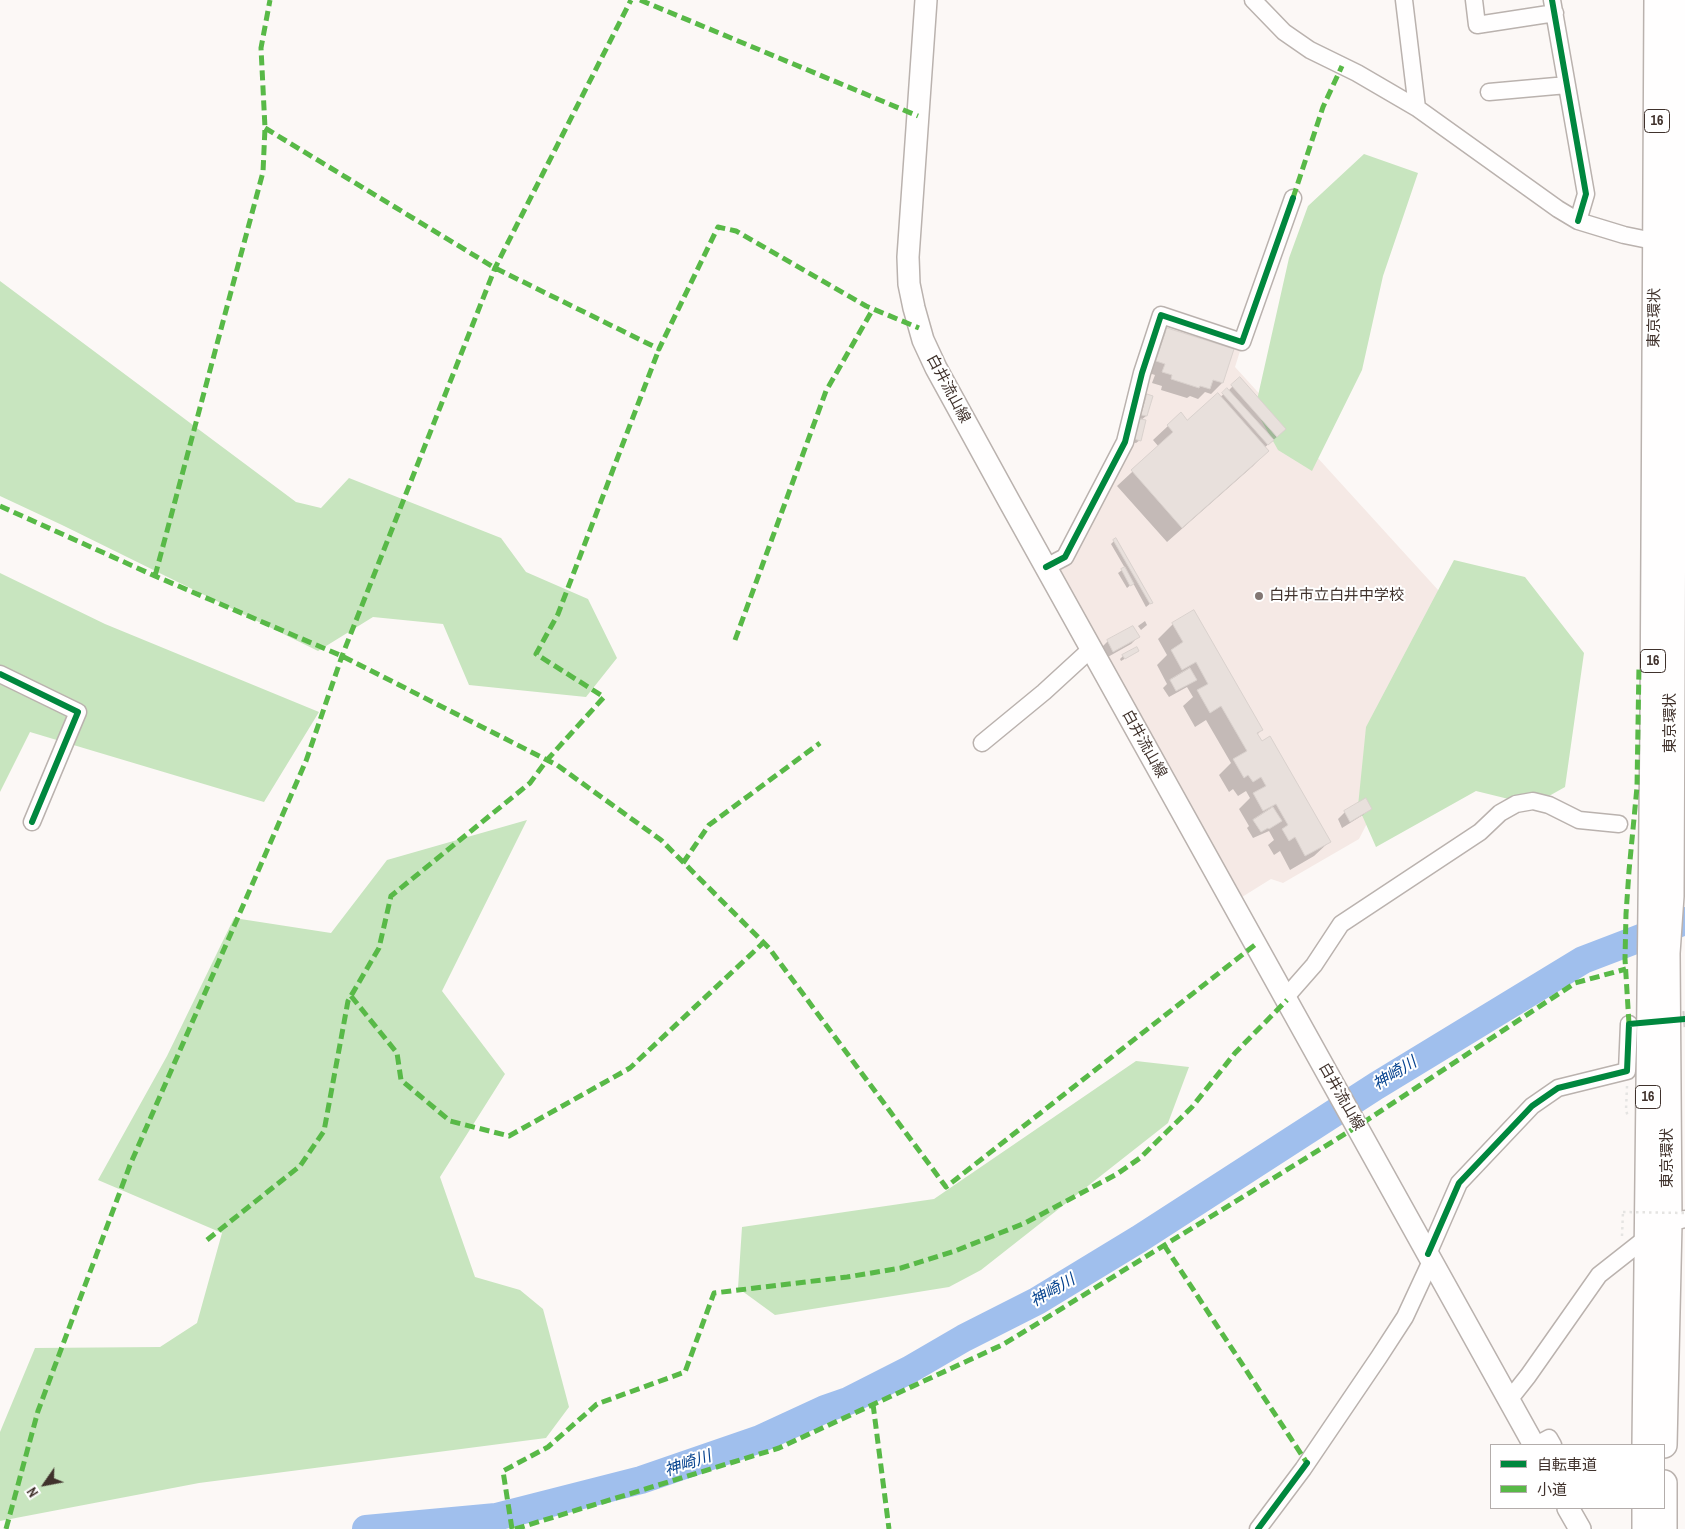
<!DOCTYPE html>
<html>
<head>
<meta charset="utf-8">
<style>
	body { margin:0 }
	#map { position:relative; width:1685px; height:1529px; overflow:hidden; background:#fcf8f6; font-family:"Archivo Narrow","Noto Sans JP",sans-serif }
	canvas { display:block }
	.legend { position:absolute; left:1490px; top:1444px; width:175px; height:65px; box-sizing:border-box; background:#fff; border:1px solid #b3adab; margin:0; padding:6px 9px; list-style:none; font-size:15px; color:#40322c }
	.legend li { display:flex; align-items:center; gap:10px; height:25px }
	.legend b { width:25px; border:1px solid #b3adab }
	.north { position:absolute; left:20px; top:1459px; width:50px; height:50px; -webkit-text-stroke:4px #fff; paint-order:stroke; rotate:237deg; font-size:14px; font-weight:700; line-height:20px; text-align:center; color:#40322c }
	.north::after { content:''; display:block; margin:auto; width:18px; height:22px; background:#40322c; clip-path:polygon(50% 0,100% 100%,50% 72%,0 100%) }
</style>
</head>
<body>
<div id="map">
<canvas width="1685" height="1529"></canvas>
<ul class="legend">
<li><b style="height:6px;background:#00873e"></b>自転車道</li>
<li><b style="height:6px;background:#58b947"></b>小道</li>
</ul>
<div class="north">N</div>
</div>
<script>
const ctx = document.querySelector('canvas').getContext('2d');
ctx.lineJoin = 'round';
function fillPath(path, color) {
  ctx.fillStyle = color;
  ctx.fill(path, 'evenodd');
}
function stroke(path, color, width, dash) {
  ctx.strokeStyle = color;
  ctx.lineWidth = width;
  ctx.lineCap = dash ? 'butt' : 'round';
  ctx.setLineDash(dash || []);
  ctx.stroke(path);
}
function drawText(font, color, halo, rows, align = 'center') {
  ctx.font = font + ' "Archivo Narrow","Noto Sans JP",sans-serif';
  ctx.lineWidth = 4;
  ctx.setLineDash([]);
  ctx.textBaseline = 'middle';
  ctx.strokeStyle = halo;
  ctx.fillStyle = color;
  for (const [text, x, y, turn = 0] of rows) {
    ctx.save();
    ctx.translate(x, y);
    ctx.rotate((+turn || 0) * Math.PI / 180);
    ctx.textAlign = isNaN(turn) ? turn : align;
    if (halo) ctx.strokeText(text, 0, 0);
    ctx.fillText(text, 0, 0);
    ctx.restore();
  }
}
fillPath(new Path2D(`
	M1164,321l77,27 -6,19 234,257 -110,215 -76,44 -12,-4 -29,18 -183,-328 9,-8 61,-108z`), '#f5e9e5');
fillPath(new Path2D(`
	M1364,154l54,19 -35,103 -21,94 -50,101 -34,-21 -23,-41 34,-151 19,-52z
	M0,281l296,221 25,6 28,-30 152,60 25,34 62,27 29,59 -31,39 -117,-12 -26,-61 -70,-7 -55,34 -256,-126 -62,-29z
	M1454,560l71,17 59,76 -19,134 -32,18 -57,-14 -100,56 -18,-41 8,-79z
	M0,573l105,51 214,88 -55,90 -234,-70 -30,60z
	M527,820l-85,171 63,83 -65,103 35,100 45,13 23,19 26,98 -23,31 -347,45 -199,38v-89l35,-84 125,-1 37,-24 25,-90 -124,-53 69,-124 67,-138 97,15 56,-73z
	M1136,1061l53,6 -21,56 -187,147 -32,17 -174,28 -37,-27 4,-61 192,-28z`), '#c8e5bf');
fillPath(new Path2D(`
	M1167,330l55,53 -11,11 -6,-2 -7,7 -8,-3 -3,2 -26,-8 1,-4 -10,-3 3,-8 -9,-3 10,-31z
	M1240,379l38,57 -14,12 3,3 -14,15 -86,76 -50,-56 42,-39 -6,-7 15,-14 19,-4 41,-31z
	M1148,395l-2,21 -5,4 -1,20 -4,3 -4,-1 5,-19 5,-4 -3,-1 6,-20z
	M1114,541l37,62 -5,4 -13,-24 -6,5 -9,-15 7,-5 -14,-24z
	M1145,621l2,4 -6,5 -3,-4z
	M1173,624l89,105 -5,6 72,107 -15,14 -24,14 -10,-19 -6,4 -6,-10 6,-5 -5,-9 -16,7 -6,-10 2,-2 -10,-17 11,-11 -4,-7 -8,5 -5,-7 -4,3 -10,-17 12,-12 -25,-43 -11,7 -12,-21 10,-9 -6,-10 -18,10 -6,-9 4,-4 -10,-19 10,-10 -9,-16z
	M1138,637l-7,7 -25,14 -5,-10 7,-7z
	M1138,651l-17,10 -1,-2 3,-3z
	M1370,808l-7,7 -21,13 -4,-9 7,-7z`), '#0003');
stroke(new Path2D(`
	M366,1529l130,-12 145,-37 119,-41 65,-30 23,-8 61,-31 55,-32 73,-37 102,-62 237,-153 207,-126 102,-39`), '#a0bfed', 28);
const building = new Path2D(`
	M1167,328l67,21 -11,34 -10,-3 -3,9 -10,-3 -1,2 -28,-9 1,-4 -10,-3 3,-8 -9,-3z
	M1240,377l46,52 -9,8 -46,-52z
	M1227,388l47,52 -6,5 -46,-52z
	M1218,393l51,58 -87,77 -51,-58 42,-38 -6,-7 14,-13 6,8z
	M1147,394l6,2 -6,20 -6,-1z
	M1140,419l6,1 -5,21 -7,-2z
	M1116,538l37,65 -3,1 -37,-64z
	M1125,567l9,17 -4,2 -9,-17z
	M1194,610l69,120 -6,3 5,8 8,-5 61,106 -26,14 -10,-19 -6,4 -7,-12 6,-4 -12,-21 -13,7 -10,-18 13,-7 -5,-9 -8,5 -5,-7 -4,3 -11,-19 14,-8 -26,-45 -11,7 -13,-23 11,-6 -12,-22 -14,8 -11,-20 12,-8 -11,-19z
	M1133,626l7,11 -27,15 -6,-12z
	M1137,647l2,4 -14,8 -3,-4z
	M1190,668l7,12 -21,11 -6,-11z
	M1366,798l6,11 -22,13 -6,-11z
	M1273,807l9,14 -13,8 -1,-1 -7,4 -8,-12z`);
fillPath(building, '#e8e0dc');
stroke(building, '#dad2ce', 1);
stroke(new Path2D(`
	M1659,1021l26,-2`), '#d6d0ce', 16, [16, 8]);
const minor = new Path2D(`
	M1253,0l31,32 26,18 47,23 60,35 141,101 20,12 46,14 39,8
	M1404,0l13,108
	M1474,0l3,25 78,-12
	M1552,0l34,194 -8,27
	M1489,92l78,-7
	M1046,567l19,-10 60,-115 17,-69 19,-58 81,27 51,-144
	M0,674l78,38 -46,110
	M982,743l62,-51 48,-44
	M1285,998l29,-33 27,-41 139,-92 20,-19 16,-9 17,-3 16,4 30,15 40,4
	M1428,1254l31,-71 73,-77 26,-18 69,-17 2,-47
	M1509,1400l19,-24 71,-101 47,-37 23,-15 16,-4
	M1536,1445l13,-7 4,7
	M1258,1529l45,-60 76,-112 26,-40 26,-56`);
const major = new Path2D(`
	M926,0l-18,257 1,27 5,24 9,32 13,28 73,133 525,944
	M1568,1508l12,21`);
const highway = new Path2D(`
	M1645,1445l8,-717 4,-728
	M1664,1445l5,-222 -2,-270 4,-57 3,-652 2,-244
	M1664,1483v46
	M1645,1529v-21`);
stroke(minor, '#bab2ae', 19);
stroke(major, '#bab2ae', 24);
stroke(highway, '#bab2ae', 28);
stroke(new Path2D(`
	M1627,1086l-1,24 2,7
	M1622,1236l1,-24`), '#e5e4e2', 2.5, [2.5, 4]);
stroke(minor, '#fffefe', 16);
stroke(major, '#fffefe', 21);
stroke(highway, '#fffefe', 25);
stroke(new Path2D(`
	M1623,1212l62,1`), '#e5e4e2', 2.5, [2.5, 4]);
stroke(new Path2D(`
	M640,0l278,116
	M265,128l230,140 164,81 59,-122 18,4 130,75 53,22
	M1293,198l30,-91 19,-41
	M0,506l155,70 187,80 215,109 104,75 108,108 177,239 310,-243
	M155,576l108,-404 2,-44 -4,-80 9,-48
	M735,640l91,-249 47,-82
	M683,863l26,-38 111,-82
	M351,996l46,57 4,27 49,41 59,15 121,-68 133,-125
	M1629,1024l-4,-65 1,-45 3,-43 8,-84 2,-122
	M207,1240l93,-74 24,-35 24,-130 31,-53 12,-52 139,-113 17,-23 57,-63 -68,-43 22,-40 101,-265
	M1164,1245l143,218
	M873,1404l16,125
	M6,1529l32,-118 92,-246 176,-404 36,-105 153,-388 136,-268
	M512,1529l-9,-58 45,-24 49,-43 88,-32 29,-79 133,-16 54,-9 54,-17 70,-28 92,-49 23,-16 52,-51 43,-54 52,-53
	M515,1529l264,-81 225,-104 354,-218 217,-143 51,-14`), '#58b947', 5, [10, 5]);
stroke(new Path2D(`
	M1552,0l34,194 -8,27
	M1046,567l19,-10 60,-115 17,-69 19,-58 81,27 51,-144
	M0,674l78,38 -46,110
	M1428,1254l31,-71 73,-77 26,-18 69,-17 2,-47 56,-5
	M1258,1529l49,-66`), '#00873e', 6);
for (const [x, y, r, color] of [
	[1259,596,5,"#827773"]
]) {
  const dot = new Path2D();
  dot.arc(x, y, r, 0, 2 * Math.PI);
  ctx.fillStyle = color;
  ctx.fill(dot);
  stroke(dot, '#fff', 2);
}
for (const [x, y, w] of [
	[1657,121,25],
	[1653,661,25],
	[1648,1097,25]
]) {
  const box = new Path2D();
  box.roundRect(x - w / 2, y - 11.5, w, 23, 4);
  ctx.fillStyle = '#fff';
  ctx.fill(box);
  stroke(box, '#40322c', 1);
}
drawText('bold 14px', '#40322c', null, [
	["16",1657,121],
	["16",1653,661],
	["16",1648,1097]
]);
drawText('15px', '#40322c', '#fff', [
	["東京環状",1655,318,-89],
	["白井流山線",948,389,62],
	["東京環状",1671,723,-90],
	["白井流山線",1144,744,61],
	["白井流山線",1341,1097,60],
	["東京環状",1668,1158,-90]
]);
drawText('15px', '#40322c', '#fff', [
	["白井市立白井中学校",1269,596]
], 'left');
drawText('italic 16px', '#06438f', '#fff', [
	["神崎川",1395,1074,-32],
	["神崎川",1053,1291,-30],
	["神崎川",688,1464,-19]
]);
</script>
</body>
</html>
